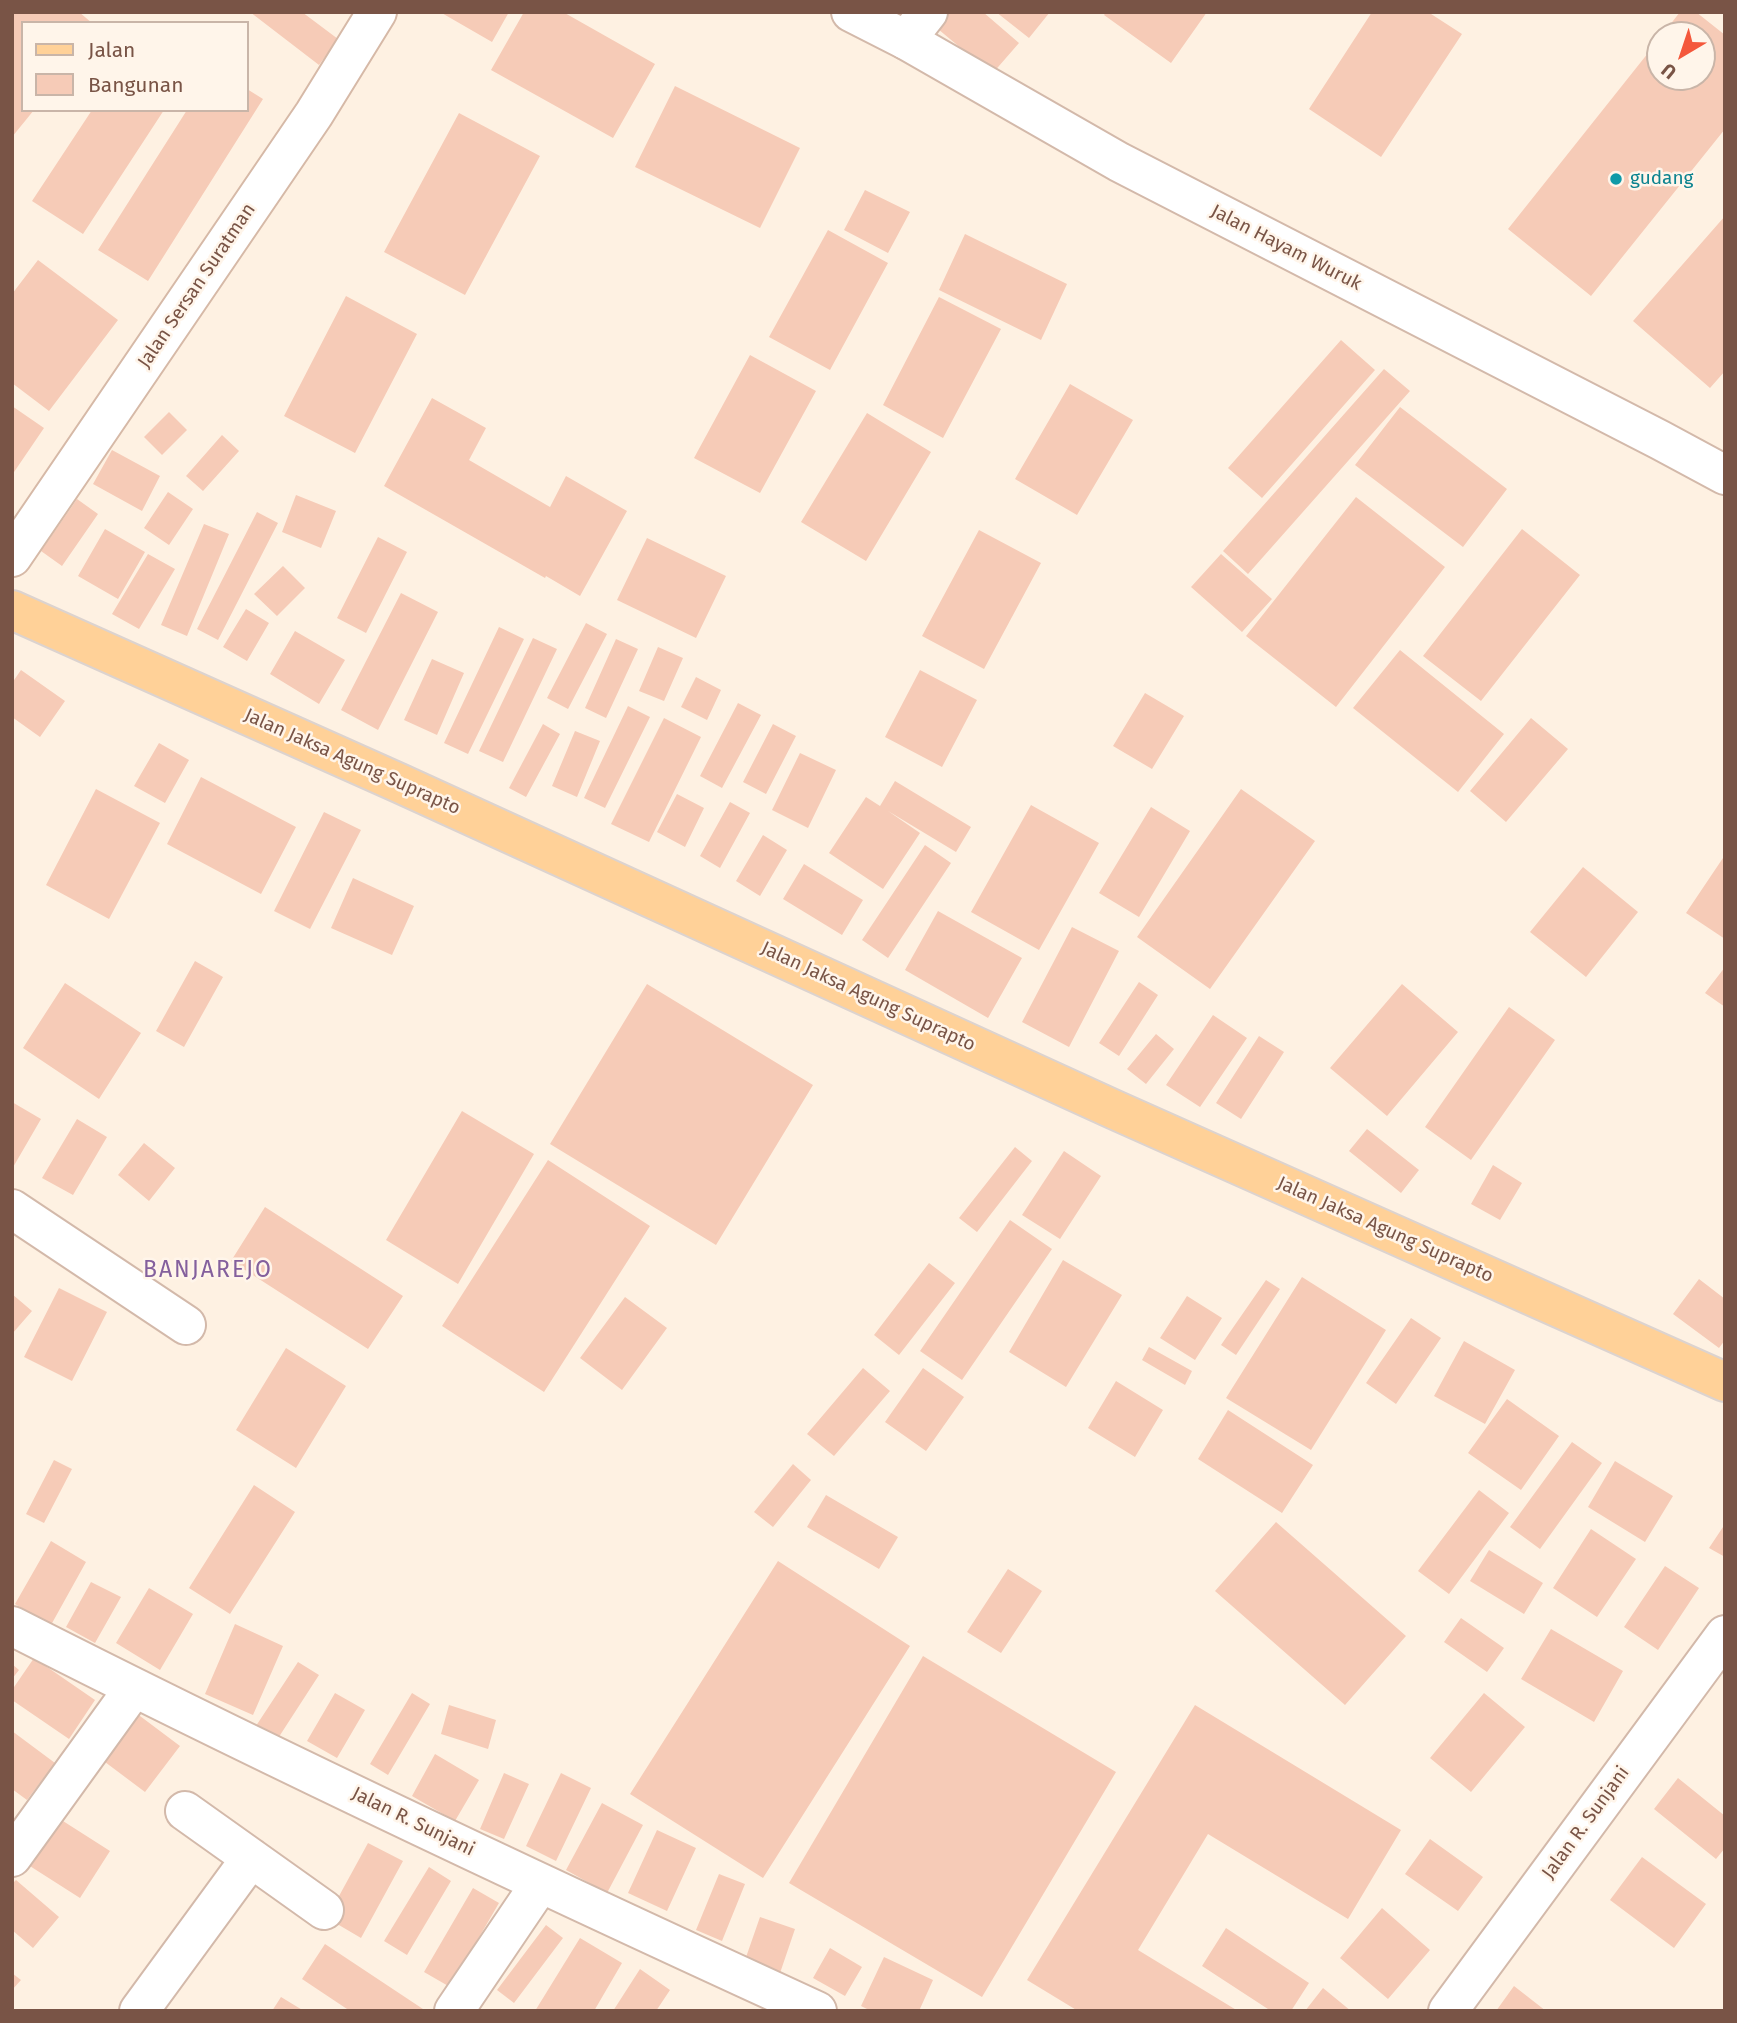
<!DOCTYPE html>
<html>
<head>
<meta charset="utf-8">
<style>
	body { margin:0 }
	#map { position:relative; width:1737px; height:2023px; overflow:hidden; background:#fef1e2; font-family:"Fira Sans",sans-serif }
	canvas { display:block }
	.frame { position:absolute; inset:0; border:14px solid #795446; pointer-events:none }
	.legend { position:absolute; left:21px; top:21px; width:228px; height:91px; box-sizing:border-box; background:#fff5ea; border:2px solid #c9b5a8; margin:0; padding:9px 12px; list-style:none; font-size:21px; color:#795446 }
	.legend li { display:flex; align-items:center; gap:14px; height:35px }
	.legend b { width:35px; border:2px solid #c9b5a8 }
	.north { position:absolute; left:1646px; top:21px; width:70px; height:70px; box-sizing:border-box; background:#fff5ea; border:2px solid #c9b5a8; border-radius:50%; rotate:219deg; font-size:19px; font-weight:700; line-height:28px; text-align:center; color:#795446 }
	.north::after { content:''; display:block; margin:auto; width:24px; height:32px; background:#f4573b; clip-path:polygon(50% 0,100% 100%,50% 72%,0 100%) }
</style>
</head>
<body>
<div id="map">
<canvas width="1737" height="2023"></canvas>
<div class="frame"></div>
<ul class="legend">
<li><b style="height:9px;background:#ffd198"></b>Jalan</li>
<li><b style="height:19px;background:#f6cbb7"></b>Bangunan</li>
</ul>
<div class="north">U</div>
</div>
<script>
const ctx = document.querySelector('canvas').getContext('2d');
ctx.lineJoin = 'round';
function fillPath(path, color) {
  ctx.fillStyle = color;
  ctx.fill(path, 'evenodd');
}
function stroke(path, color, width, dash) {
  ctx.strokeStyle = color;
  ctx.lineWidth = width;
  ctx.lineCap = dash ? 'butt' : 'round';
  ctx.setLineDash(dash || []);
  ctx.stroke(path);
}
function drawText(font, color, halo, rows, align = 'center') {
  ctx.font = font + ' "Fira Sans",sans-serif';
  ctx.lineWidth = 5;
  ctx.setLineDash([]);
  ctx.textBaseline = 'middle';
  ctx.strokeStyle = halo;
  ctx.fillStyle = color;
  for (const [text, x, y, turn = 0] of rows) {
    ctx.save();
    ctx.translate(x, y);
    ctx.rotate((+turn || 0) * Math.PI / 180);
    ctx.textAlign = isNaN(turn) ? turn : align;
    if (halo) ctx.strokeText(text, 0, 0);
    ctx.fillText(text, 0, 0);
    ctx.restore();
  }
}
fillPath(new Path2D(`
	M12,12h67l13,11h-69v87h11l-22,27z
	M250,12h52l36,27 -19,26z
	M440,12h69l-17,30z
	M524,12h39l92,52 -42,74 -122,-68z
	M942,12h41l36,31 -27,31 -60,-50z
	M996,12h54l-21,26z
	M1106,12h101l-36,51 -67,-48z
	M1372,12h56l34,22 -81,123 -72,-48z
	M1680,12h16l29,23v94l-134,167 -83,-67 152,-191v39h42v-42h-40z
	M675,86l125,62 -40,80 -125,-61z
	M247,89l16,10 -115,182 -50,-31 89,-140h60z
	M92,110h72l-81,124 -51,-33z
	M459,113l81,43 -75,139 -81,-43z
	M865,190l45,22 -22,41 -44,-23z
	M1725,216v155l-15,17 -77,-67z
	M828,230l60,33 -58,107 -61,-33z
	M965,234l102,50 -26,56 -102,-50z
	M38,260l80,60 -69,91 -37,-28v-89z
	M346,296l71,38 -62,119 -71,-37z
	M939,297l62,32 -58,109 -60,-33z
	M1341,340l34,30 -113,128 -34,-30z
	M750,355l66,36 -56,102 -66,-35z
	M1384,369l26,22 -162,183 -25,-23z
	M1070,384l63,36 -56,95 -62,-36z
	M432,398l54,30 -17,32 81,47 16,-31 61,35 -47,85 -34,-20 -1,2 -161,-92z
	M12,406l32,22 -32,47z
	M1400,407l107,82 -44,58 -108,-82z
	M169,412l18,18 -25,25 -18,-18z
	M867,413l64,39 -65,109 -65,-39z
	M222,435l17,16 -36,40 -17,-15z
	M112,450l48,26 -18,35 -49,-27z
	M168,492l25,17 -24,36 -25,-17z
	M296,495l40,16 -15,37 -39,-16z
	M1356,497l89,70 -109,140 -90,-71z
	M77,499l21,15 -36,52 -21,-15z
	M257,512l21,11 -60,117 -21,-11z
	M204,524l25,10 -42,102 -26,-11z
	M105,529l40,23 -27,47 -40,-23z
	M1522,529l58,46 -99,126 -58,-45z
	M979,530l62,33 -57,106 -62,-33z
	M378,537l29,15 -41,81 -29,-15z
	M647,538l79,38 -30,62 -79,-38z
	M148,554l27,15 -36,60 -27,-15z
	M1221,554l51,45 -30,33 -51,-45z
	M283,566l22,22 -28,28 -23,-22z
	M401,593l37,19 -60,118 -37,-20z
	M246,609l23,14 -22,38 -24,-14z
	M586,623l21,11 -39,75 -21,-11z
	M499,627l25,12 -56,115 -24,-11z
	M295,631l50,29 -26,44 -49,-30z
	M533,638l24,11 -54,113 -24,-11z
	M616,639l22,10 -32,69 -21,-10z
	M658,647l25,11 -19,43 -25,-10z
	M1400,650l104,84 -46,58 -105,-84z
	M432,659l32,14 -27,62 -33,-15z
	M21,670l44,31 -25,36 -28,-20v-34z
	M920,670l57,30 -35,67 -57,-30z
	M696,677l25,13 -14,30 -26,-13z
	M1145,693l39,23 -32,53 -39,-23z
	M738,703l23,12 -39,73 -22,-12z
	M628,706l22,11 -45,91 -21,-10z
	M664,718l37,19 -52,105 -38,-18z
	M1531,718l37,31 -62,73 -36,-31z
	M543,724l17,10 -34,63 -17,-9z
	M773,724l23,12 -30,58 -23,-12z
	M575,731l25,10 -23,56 -25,-11z
	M159,743l30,17 -24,43 -31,-17z
	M800,753l36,17 -28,58 -36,-18z
	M201,777l95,50 -35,67 -94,-50z
	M895,781l76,46 -15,25 -68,-41 32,22 -37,56 -54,-36 37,-56 14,9z
	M96,789l64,34 -51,96 -63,-34z
	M1241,789l74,52 -105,148 -73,-52z
	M677,794l27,14 -19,39 -28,-15z
	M730,802l20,11 -30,55 -20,-12z
	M1031,805l68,38 -60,107 -68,-38z
	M1151,807l39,24 -51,86 -40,-24z
	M324,812l37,18 -51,99 -36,-18z
	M763,835l24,15 -27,46 -24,-15z
	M925,845l26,18 -63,95 -26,-18z
	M1725,855v84l-39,-26z
	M804,864l59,36 -21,35 -59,-36z
	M1583,867l55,45 -52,65 -56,-45z
	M353,878l61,28 -22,49 -61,-27z
	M938,911l84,47 -34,60 -83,-48z
	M1072,927l47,24 -50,96 -47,-25z
	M195,961l28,16 -39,70 -28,-16z
	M1725,967v40l-20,-14z
	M1139,982l19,13 -39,61 -20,-13z
	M65,983l76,50 -42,66 -76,-51z
	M647,984l166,101 -97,160 -166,-101z
	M1402,984l56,48 -71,84 -57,-48z
	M1509,1007l46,33 -84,120 -46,-33z
	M1213,1015l34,23 -47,69 -34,-22z
	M1156,1034l18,15 -28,35 -19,-15z
	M1259,1036l25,16 -43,67 -25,-16z
	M12,1102l29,17 -29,50z
	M462,1111l72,43 -76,130 -72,-44z
	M77,1119l30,18 -34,58 -31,-17z
	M1367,1129l52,41 -18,23 -52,-42z
	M144,1143l31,25 -26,33 -31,-26z
	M1015,1147l17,14 -55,71 -18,-14z
	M1064,1151l37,25 -41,63 -38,-24z
	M548,1160l102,66 -106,166 -102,-66z
	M1493,1165l29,18 -22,37 -29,-16z
	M265,1207l138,89 -35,53 -137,-88z
	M1010,1220l42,29 -90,131 -42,-29z
	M1063,1260l59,35 -56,92 -57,-35z
	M929,1263l26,20 -56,72 -25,-20z
	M1302,1277l84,53 -75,120 -85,-52z
	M1699,1279l26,20v41l-6,8 -46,-34z
	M1266,1280l14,9 -44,66 -15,-10z
	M59,1288l48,24 -35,69 -48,-24z
	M12,1294l20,17 -20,23z
	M1187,1296l35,22 -27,42 -35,-22z
	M625,1297l42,31 -45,62 -42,-32z
	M1411,1318l30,20 -45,66 -30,-21z
	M1464,1341l51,29 -30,54 -51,-28z
	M1149,1347l43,24 -7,14 -43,-25z
	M286,1348l60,38 -50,82 -60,-38z
	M863,1368l27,23 -56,65 -27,-22z
	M923,1368l41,29 -38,54 -41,-29z
	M1116,1381l47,29 -28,47 -47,-29z
	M1507,1399l52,37 -38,54 -53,-37z
	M1228,1410l85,55 -31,48 -84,-54z
	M1572,1442l30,21 -62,86 -30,-22z
	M54,1460l18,9 -28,54 -18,-9z
	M1615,1461l58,35 -28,46 -57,-35z
	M793,1464l18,16 -38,47 -19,-15z
	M254,1485l41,27 -65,102 -41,-26z
	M1479,1490l30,23 -60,81 -31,-23z
	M826,1495l72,42 -19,32 -72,-42z
	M1276,1522l130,114 -61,69 -130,-114z
	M1725,1524v33l-16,-9z
	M1591,1529l45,30 -39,58 -44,-29z
	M51,1541l35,21 -35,63 -36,-21z
	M1489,1550l54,33 -19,31 -54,-33z
	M778,1561l132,85 -147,232 -133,-84z
	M1665,1566l34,22 -41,62 -34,-23z
	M1008,1569l34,22 -41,62 -34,-21z
	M91,1582l30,15 -26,46 -29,-16z
	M149,1588l44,26 -33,56 -44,-27z
	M1461,1618l43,30 -17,24 -43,-30z
	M235,1624l48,22 -30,69 -48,-21z
	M1551,1629l72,42 -29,51 -73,-43z
	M923,1656l193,116 -134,225 -193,-114z
	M34,1658l61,42 -26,39 -57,-39v-10z
	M298,1662l21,13 -46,71 -21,-14z
	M12,1664l7,6 -7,9z
	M335,1693l30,17 -28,48 -30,-17z
	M412,1693l18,11 -42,71 -18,-11z
	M1484,1693l41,34 -54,65 -41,-34z
	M449,1705l47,15 -8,29 -47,-15z
	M1195,1705l206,125 -53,89 -140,-85 -70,116 100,61h-160l-51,-31z
	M132,1710l48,36 -35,46 -48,-36z
	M12,1731l43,32 -28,37 -15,-11z
	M435,1754l44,26 -24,41 -43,-25z
	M504,1773l25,11 -25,55 -24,-10z
	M561,1773l30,15 -35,73 -30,-15z
	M1678,1778l47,38v32l-9,11 -62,-50z
	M602,1803l41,22 -36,68 -41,-23z
	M52,1814l58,37 -30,47 -58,-37z
	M657,1830l39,18 -29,63 -39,-18z
	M1430,1839l53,38 -25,34 -53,-37z
	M368,1843l35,18 -42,77 -34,-20z
	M1642,1857l64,47 -32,44 -64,-48z
	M429,1867l22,14 -44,74 -23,-14z
	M719,1874l26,10 -23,57 -26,-11z
	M16,1880l43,37 -26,31 -21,-18v-46z
	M473,1888l26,15 -49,84 -26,-15z
	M1382,1908l48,42 -42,49 -48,-41z
	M760,1917l35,12 -16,47 -35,-13z
	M546,1925l17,13 -49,65 -17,-13z
	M1226,1928l83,55 -18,28h-20l-69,-45z
	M580,1938l42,25 -28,48h-59z
	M325,1944l101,67h-76l-48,-32z
	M830,1948l32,19 -17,29 -32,-18z
	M884,1957l49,23 -14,31h-48l-10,-5z
	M640,1969l30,21 -14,21h-43z
	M12,1973l9,7 -9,10z
	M1514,1986l32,25h-50z
	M1323,1988l28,23h-46z
	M281,1997l23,14h-32z`), '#f6cbb7');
const minor = new Path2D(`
	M906,40l22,-28
	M12,1209l174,116
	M12,1626c265,135 534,261 805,385
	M185,1811l139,99
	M12,1857l122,-169
	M139,2011l112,-153
	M454,2011l86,-127
	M1448,2011l277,-376`);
const tertiary = new Path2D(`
	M851,12l55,28 213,122 541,278 65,35`);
const secondary = new Path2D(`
	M12,557l302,-443 63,-102`);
const primary = new Path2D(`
	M12,610l387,173 716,327 610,272`);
stroke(minor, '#d3b9aa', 42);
stroke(tertiary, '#d3b9aa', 42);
stroke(secondary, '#d6b9a7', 42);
stroke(primary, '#dcd3cf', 42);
stroke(minor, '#fff', 38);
stroke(tertiary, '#fff', 38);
stroke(secondary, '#fff', 38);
stroke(primary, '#ffd198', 38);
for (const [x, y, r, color] of [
	[1616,179,7,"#0f9aa8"]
]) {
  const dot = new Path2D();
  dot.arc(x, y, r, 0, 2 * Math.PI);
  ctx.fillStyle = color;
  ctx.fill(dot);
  stroke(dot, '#fff5ea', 2.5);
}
drawText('19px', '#0d838f', '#fff5ea', [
	["gudang",1630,179]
], 'left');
drawText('19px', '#795446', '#fff5ea', [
	["Jalan Hayam Wuruk",1286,248,27],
	["Jalan Sersan Suratman",197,286,-56],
	["Jalan Jaksa Agung Suprapto",352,762,24],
	["Jalan Jaksa Agung Suprapto",868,997,25],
	["Jalan Jaksa Agung Suprapto",1385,1230,24],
	["Jalan R. Sunjani",413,1822,26],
	["Jalan R. Sunjani",1586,1823,-54]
]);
ctx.letterSpacing = '2px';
drawText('23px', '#84609d', '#fff5ea', [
	["BANJAREJO",208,1271]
]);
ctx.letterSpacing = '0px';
</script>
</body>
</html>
